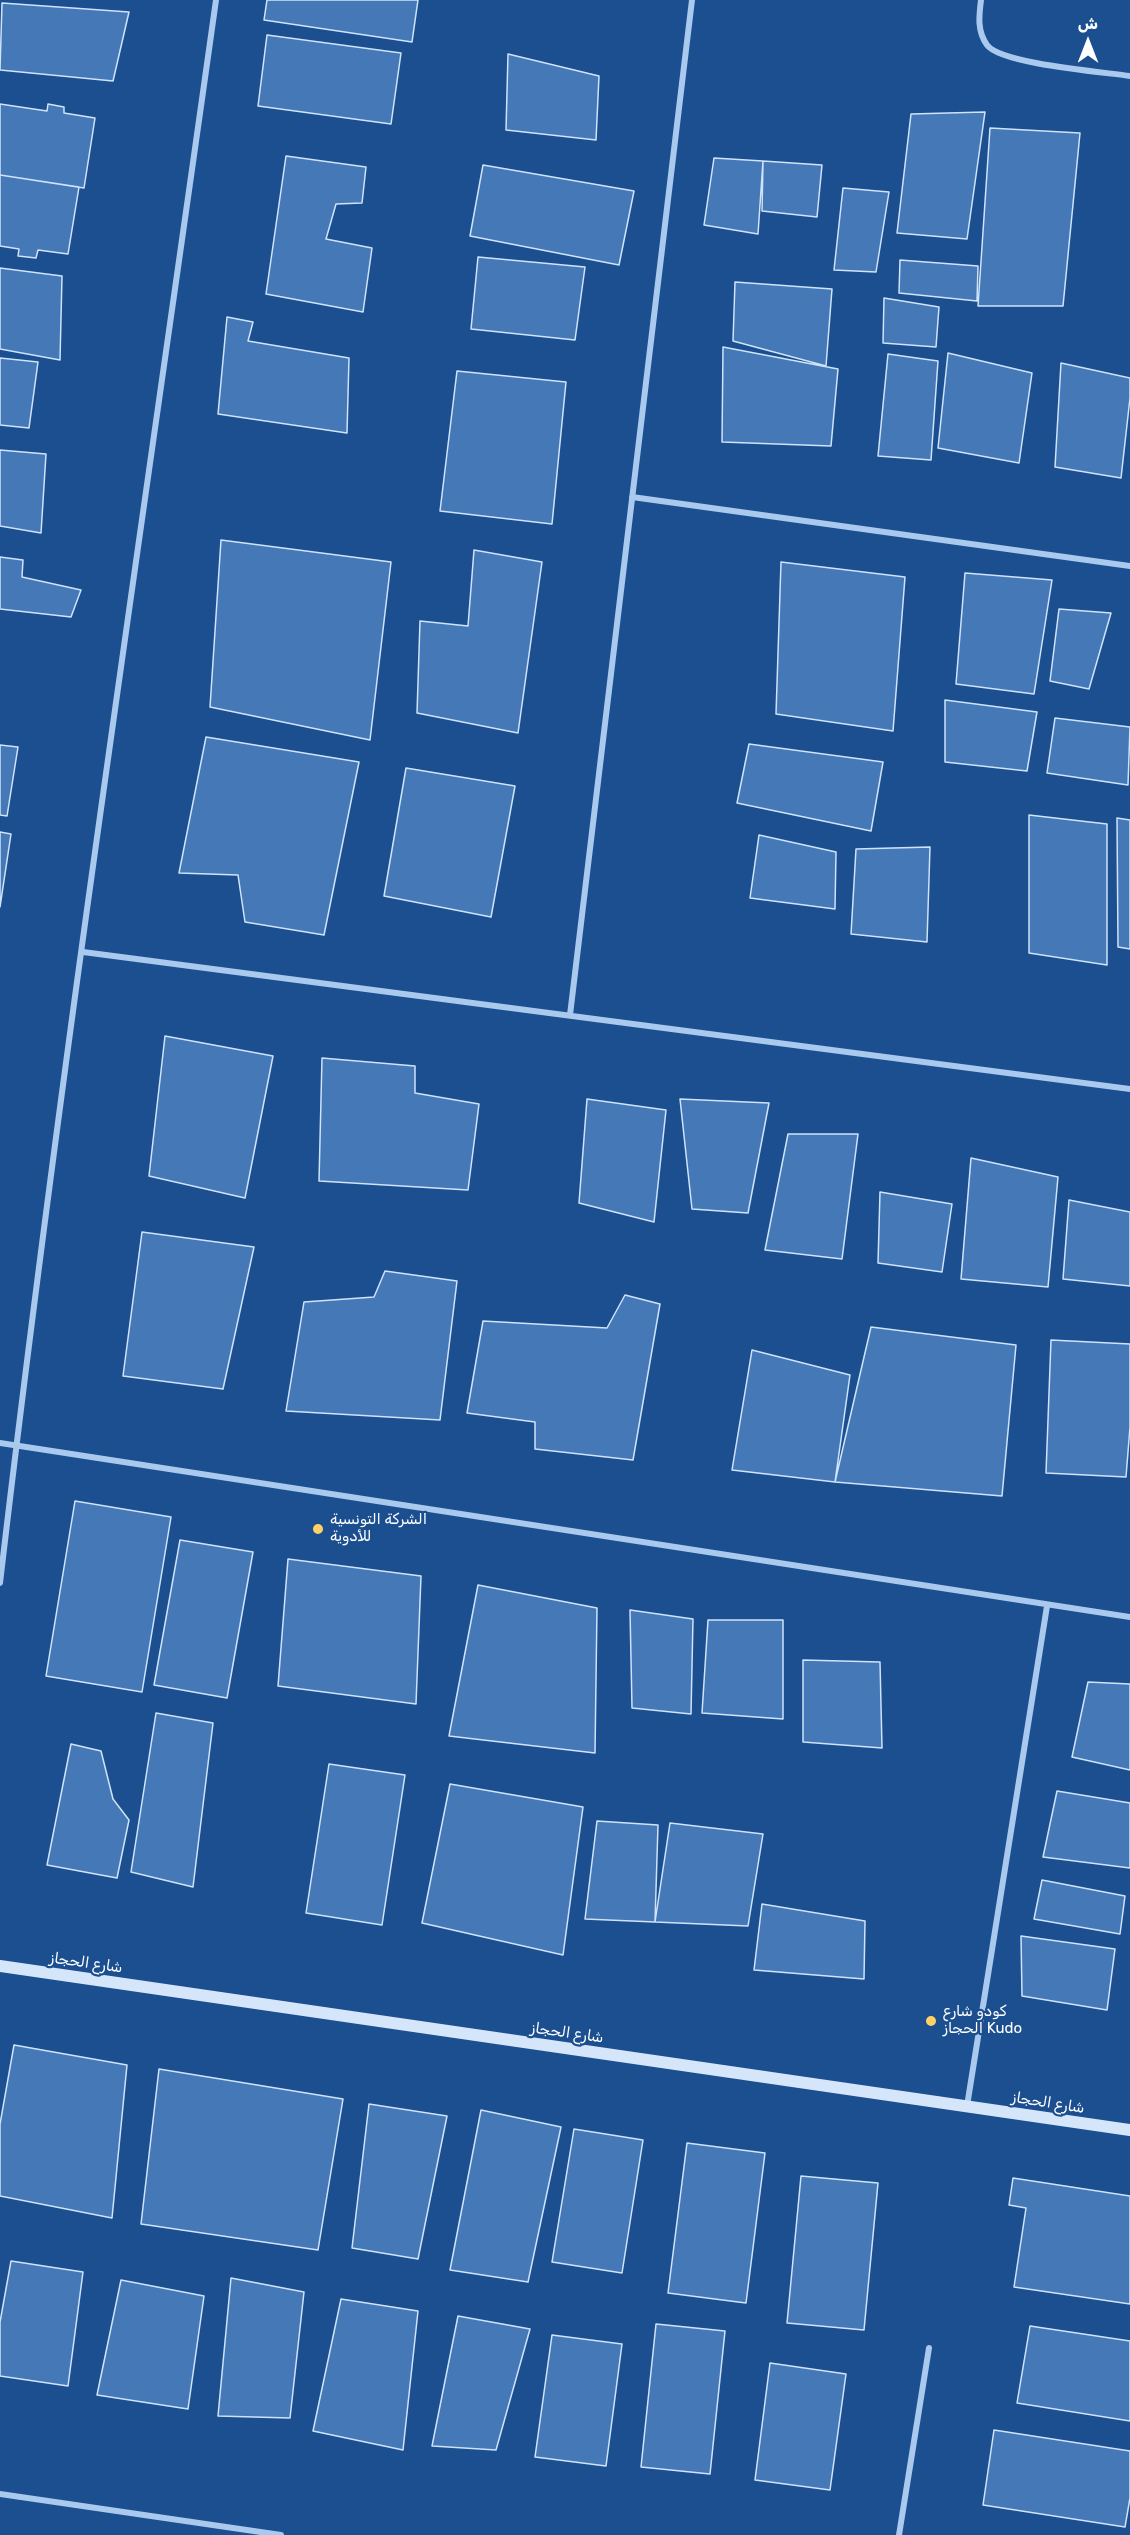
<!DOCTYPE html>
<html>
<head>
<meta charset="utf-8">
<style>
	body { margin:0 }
	#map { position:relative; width:1130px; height:2535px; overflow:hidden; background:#1b4f8f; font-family:Rubik,"Noto Sans Arabic",sans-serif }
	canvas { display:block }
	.north { position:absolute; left:1058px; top:12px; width:60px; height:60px; -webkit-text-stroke:4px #1b4f8f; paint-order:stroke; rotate:0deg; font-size:16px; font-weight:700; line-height:24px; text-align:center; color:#fff }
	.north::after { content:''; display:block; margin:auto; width:21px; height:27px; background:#fff; clip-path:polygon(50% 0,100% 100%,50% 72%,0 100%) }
</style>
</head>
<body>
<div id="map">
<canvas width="1130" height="2535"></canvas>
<div class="north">ش</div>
</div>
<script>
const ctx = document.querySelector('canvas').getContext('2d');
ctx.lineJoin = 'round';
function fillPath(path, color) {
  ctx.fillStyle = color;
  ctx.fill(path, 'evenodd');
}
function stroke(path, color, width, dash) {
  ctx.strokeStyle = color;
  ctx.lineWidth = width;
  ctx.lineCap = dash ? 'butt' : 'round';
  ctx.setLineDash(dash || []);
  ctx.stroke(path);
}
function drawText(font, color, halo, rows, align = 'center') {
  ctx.font = font + ' Rubik,"Noto Sans Arabic",sans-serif';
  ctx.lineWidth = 4.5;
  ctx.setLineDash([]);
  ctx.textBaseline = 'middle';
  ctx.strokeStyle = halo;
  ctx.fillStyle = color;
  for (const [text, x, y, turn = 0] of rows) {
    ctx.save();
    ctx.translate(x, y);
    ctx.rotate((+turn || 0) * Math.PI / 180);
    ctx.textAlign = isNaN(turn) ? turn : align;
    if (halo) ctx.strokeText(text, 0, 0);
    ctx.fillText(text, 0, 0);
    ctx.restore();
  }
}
const building = new Path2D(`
	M267,0h151l-6,42 -148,-22z
	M2,3l127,9 -16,69 -113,-11z
	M267,35l134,18 -10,71 -133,-18z
	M508,54l91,22 -3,64 -90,-10z
	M0,104l47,7 1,-7 16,3v6l31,5 -11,70 -84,-13z
	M985,112l-18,127 -70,-6 14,-119z
	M990,128l90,5 -17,173h-85z
	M286,156l80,11 -4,36 -26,1 -10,35 46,9 -9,64 -97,-18z
	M714,158l49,3 -5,73 -54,-9z
	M763,161l59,4 -5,52 -55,-6z
	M483,165l151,26 -15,74 -149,-29z
	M0,175l79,12 -11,67 -30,-4 -2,8 -18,-2 1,-7 -19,-3z
	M843,188l46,4 -13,80 -42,-2z
	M478,257l107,10 -10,73 -104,-11z
	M900,260l78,6 -1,35 -78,-8z
	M0,268l62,8 -2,84 -60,-11z
	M735,282l97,7 -6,77 -93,-25z
	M884,298l55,9 -3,40 -53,-4z
	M227,317l26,5 -5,19 101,17 -2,75 -129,-19z
	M723,347l115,22 -7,77 -109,-4z
	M948,353l84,20 -13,90 -81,-15z
	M888,354l50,7 -7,99 -53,-4z
	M0,358l38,4 -9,66 -29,-3z
	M1061,363l69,15v20l-9,80 -66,-11z
	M457,371l109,11 -14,142 -112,-13z
	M0,450l46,4 -5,79 -41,-7z
	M221,540l170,22 -21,178 -160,-33z
	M474,550l68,12 -24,171 -101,-20 3,-92 48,5z
	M0,557l23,3 -1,17 59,13 -10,27 -71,-8z
	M781,562l124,15 -12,154 -117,-17z
	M965,573l87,7 -18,114 -78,-10z
	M1059,609l52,4 -22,76 -39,-8z
	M945,700l92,12 -10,59 -82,-9z
	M1055,718l75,9 -2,58 -81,-12z
	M206,737l153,25 -35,173 -79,-13 -7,-47 -59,-2z
	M749,744l134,18 -12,69 -134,-28z
	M0,745l18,2 -11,69 -7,-1z
	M406,768l109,18 -24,131 -107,-21z
	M1029,815l78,9v141l-78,-12z
	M1117,818l13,2v129l-12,-2z
	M0,832l11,2 -11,73z
	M759,835l77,17 -1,57 -85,-11z
	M930,847l-3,95 -76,-8 5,-85z
	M165,1036l108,20 -28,142 -96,-22z
	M322,1058l93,8v27l64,11 -11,86 -149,-9z
	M587,1099l79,11 -12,112 -75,-19z
	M680,1099l89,4 -21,110 -56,-4z
	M788,1134h70l-16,125 -77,-9z
	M971,1158l87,19 -10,110 -87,-8z
	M880,1192l72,12 -10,68 -64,-9z
	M1069,1200l61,12v74l-67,-7z
	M142,1232l112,15 -31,142 -100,-13z
	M385,1271l72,10 -17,139 -154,-9 18,-109 70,-5z
	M625,1295l35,9 -27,156 -98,-11v-27l-68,-9 16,-92 124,7z
	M871,1327l145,18 -14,151 -167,-14z
	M1051,1340l79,4v83l-4,50 -80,-4z
	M752,1350l98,25 -15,107 -103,-12z
	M75,1501l96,16 -29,175 -96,-16z
	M180,1540l73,12 -26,146 -73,-13z
	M288,1559l133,17 -5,128 -138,-18z
	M478,1585l119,23 -2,145 -146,-17z
	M630,1610l63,9 -2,95 -59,-6z
	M708,1620h75v99l-81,-6z
	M803,1660l77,2 2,86 -79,-6z
	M1088,1682l42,2v86l-58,-13z
	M156,1713l57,10 -20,164 -62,-15z
	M71,1744l30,7 12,48 16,21 -12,58 -70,-13z
	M329,1764l76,11 -23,150 -76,-12z
	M450,1784l133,23 -20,148 -141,-32z
	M1057,1791l73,12v65l-87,-11z
	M597,1821l61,4 -3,97 -70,-3z
	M670,1823l93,11 -15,92 -93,-4z
	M1042,1880l83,16 -5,38 -86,-15z
	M762,1904l103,17 -1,58 -110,-9z
	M1021,1936l94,13 -8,61 -85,-14z
	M14,2045l113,20 -15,153 -112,-22v-72z
	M159,2069l184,30 -25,151 -177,-26z
	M369,2104l78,12 -29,143 -66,-11z
	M481,2110l80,17 -33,155 -78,-12z
	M574,2129l69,11 -21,133 -70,-11z
	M687,2143l78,10 -19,150 -78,-10z
	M801,2176l77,7 -14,147 -77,-7z
	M1013,2178l117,18v108l-116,-17 12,-79 -17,-3z
	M11,2261l72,11 -15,114 -68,-10v-54z
	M231,2278l73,14 -14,126 -72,-2z
	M121,2280l83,16 -16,113 -91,-14z
	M341,2299l77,12 -15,139 -90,-19z
	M458,2316l72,13 -34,121 -64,-4z
	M656,2324l69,7 -15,143 -69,-7z
	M1030,2326l100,15v80l-113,-18z
	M552,2335l70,9 -16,122 -71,-9z
	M770,2363l76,11 -16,116 -75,-10z
	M994,2430l136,21v47l-5,29 -142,-22z`);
fillPath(building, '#4478b7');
stroke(building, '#cfe3fa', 1.5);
stroke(new Path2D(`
	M981,0c-2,16 -4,31 6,45 14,19 116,27 143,31
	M632,497l498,69
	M83,952l1047,137
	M570,1015l122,-1015
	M0,1443l1130,174
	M0,1583c62,-529 142,-1056 216,-1583
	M967,2106l80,-500
	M0,2494l281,41
	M899,2535l30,-187`), '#a9c9ee', 6);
stroke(new Path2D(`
	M0,1966l1130,164`), '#d6e6fa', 12);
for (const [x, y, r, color] of [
	[318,1529,6,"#ffd166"],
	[931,2021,6,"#ffd166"]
]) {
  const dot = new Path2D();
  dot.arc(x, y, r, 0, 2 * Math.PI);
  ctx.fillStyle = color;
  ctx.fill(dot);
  stroke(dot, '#1b4f8f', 2);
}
drawText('15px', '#fff', '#1b4f8f', [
	["الشركة التونسية",330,1520],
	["للأدوية",330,1537],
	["كودو شارع",943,2012],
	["الحجاز Kudo",943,2029]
], 'left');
drawText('15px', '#fff', '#1b4f8f', [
	["شارع الحجاز",86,1963,8],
	["شارع الحجاز",567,2033,8],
	["شارع الحجاز",1048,2103,9]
]);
</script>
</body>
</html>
